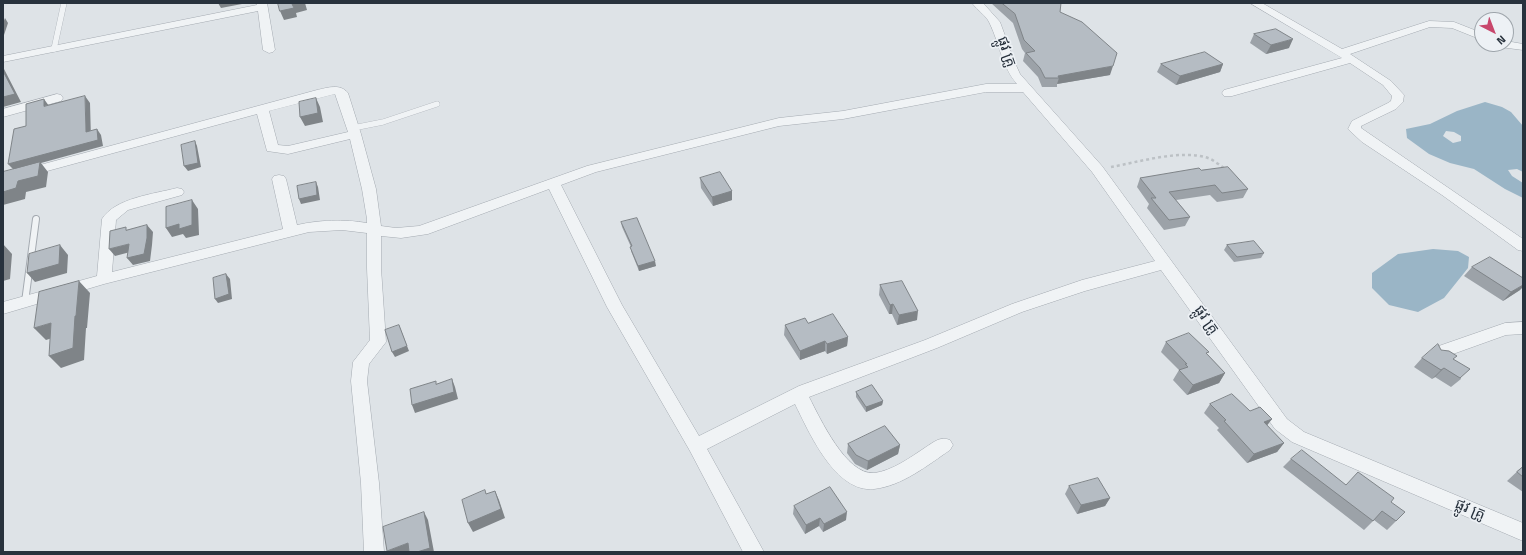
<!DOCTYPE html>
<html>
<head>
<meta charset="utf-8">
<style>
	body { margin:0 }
	#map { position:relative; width:1526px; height:555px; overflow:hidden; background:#dee3e7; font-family:"Titillium Web",sans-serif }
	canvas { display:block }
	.frame { position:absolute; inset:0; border:4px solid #28323d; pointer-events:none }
	.north { position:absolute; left:1474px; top:12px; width:40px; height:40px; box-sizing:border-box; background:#edf1f5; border:1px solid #9ea5ab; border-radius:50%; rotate:138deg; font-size:11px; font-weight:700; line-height:16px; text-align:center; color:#28323d }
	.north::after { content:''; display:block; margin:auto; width:14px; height:18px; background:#c8476c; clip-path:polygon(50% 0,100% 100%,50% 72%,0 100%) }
</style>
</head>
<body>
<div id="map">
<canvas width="1526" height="555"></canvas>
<div class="frame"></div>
<div class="north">N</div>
</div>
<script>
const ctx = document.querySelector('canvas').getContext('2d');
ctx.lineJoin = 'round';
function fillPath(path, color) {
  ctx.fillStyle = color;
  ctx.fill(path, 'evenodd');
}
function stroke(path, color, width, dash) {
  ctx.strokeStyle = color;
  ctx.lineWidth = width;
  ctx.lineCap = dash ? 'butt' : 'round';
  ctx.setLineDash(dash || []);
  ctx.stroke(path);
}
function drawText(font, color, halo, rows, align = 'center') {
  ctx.font = font + ' "Titillium Web","Noto Sans Khmer",sans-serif';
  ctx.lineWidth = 3.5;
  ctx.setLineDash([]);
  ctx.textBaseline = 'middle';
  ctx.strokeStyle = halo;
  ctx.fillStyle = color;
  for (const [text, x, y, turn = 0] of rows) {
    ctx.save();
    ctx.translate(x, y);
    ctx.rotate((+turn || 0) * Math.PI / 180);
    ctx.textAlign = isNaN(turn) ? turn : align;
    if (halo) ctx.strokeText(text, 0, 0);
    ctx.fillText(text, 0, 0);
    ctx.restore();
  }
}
fillPath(new Path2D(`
	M1485,102l17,5 9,5 12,14v46l-6,-3 -9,1 4,6 11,7v15l-18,-9 -31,-20 -24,-6 -21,-9 -22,-16 -1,-9 24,-5 27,-13zM1446,131l8,1 7,4v5l-8,2 -10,-7z
	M1433,249l25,2 11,6 -1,11 -24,30 -26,14 -29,-7 -17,-17v-15l26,-19z`), '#9ab5c6');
const serviceFar1 = new Path2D(`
	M54,49l10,-46
	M353,128l30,-6 54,-18`);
const service = new Path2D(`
	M25,302l11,-83`);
const minor = new Path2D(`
	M257,3h10l8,47 -2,2 -4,1 -6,-3 -5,-39 -255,51v-6l254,-51z
	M972,3h11l17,19 15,41 5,11 82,92 185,253 17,13 219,91v18l-231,-99 -17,-13 -114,-159 -76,21 -63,21 -85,36 -128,49c11,21 37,78 65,76 18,-2 37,-16 52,-26 8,-5 14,-11 24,-7l3,5 -3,5c-22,15 -48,36 -76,39 -39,4 -65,-57 -79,-85l-88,45 57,103h-21l-53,-101 -83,-144 -58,-118 -121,45 -27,4 -20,-2v32l5,74 -17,22 -2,17 12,102 5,69h-20l-3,-69 -10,-102 2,-19 17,-22 -3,-72v-35l-25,-3 -33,2 -205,52 -101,30v-12l94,-26 5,-57c13,-21 52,-25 75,-31l5,1 2,3 -2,3 -54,15 -12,10 -4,52 171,-43 -11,-50 2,-3 5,-1 5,1 2,3 11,46c22,-5 47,-6 70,-2v-4l-5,-30 -12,-50 -62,15 -21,-3 -10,-37 -254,69v-8l314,-85c10,-2 23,-7 31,3l13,41 15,55 5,37 15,2 23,-2 168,-60 192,-48 64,-7 143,-27h31c-15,-17 -17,-39 -27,-60 -3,-8 -13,-14 -18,-21zM986,92h37l69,80 63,89 -73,19 -70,24 -87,36 -126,46 -100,50 -77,-131 -61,-120 35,-13 183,-46 64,-7zM335,94l13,38 -60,14 -10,-1 -9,-34z
	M1250,3h12l80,46 87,-28 25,1 28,11v7l-30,-12 -22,-1 -80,27 41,27 13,14 -1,7 -7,7 -35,17v2l162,111v12l-5,-1 -76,-55 -80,-53 -14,-13 4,-8 36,-18 3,-2 1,-5 -9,-11 -33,-22 -118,33h-8l-2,-3 2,-3 118,-32z
	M1506,41l17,3v6l-23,-3 -5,-3h11z
	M57,94l4,1 2,3 -2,3 -58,16v-8z
	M1523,322v12l-17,1 -67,24 -6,-1 -2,-5 2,-5 72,-25z`);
stroke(serviceFar1, '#a4aab1', 6);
stroke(service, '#a4aab1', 8);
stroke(minor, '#a4aab1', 1);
stroke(new Path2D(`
	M1111,167c28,-5 70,-18 97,-9 6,2 11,7 16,10`), '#bcc1c5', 2.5, [3, 3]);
stroke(serviceFar1, '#f0f3f5', 5.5);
stroke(service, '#f0f3f5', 6);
fillPath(minor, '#f0f3f5');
fillPath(new Path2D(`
	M991,3h70l-1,9 50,63 -53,9v3h-15l-4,-10 -15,-16 2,-8 -3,-4 -9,-26z
	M1254,34l35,14 -23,6 -16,-11z
	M1161,64h62l-3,8 -44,13 -19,-13z
	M1201,170l47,19 -5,9 -26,4 -7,-7 -34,5 14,17 -5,9 -21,4 -17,-22 2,-4 -12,-17 3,-9z
	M700,178l32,13v9l-19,6 -12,-18z
	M621,222l35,44 -17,5 -8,-20v-4l-9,-20z
	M1227,245l37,8 -3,5 -27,4 -10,-12z
	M1472,267l48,23 -17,11 -39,-25z
	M880,285l37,35 -20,5 -5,-11h-3l-10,-19z
	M808,323l40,14 -1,9 -20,8 -2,-3 -25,9 -16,-25 1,-10z
	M1166,342l41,12 18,19 -6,10 -32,12 -14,-15 6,-10 -18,-18z
	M1441,350l13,9 7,20 -10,8 -16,-10 -3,2 -18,-12 8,-9z
	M856,392l27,9 -1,4 -16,7 -10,-15z
	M1210,404l40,7 22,8 -5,6 17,18 -7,9 -30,11 -30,-33 2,-2 -15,-15z
	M848,444l52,1 -2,9 -31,16 -12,-6 -8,-11z
	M1291,459l55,26 45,17 5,19 -9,9 -13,-10 -10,10 -81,-63z
	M1523,466v26l-16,-11z
	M1069,486l41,12 -5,8 -28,8 -12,-20z
	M794,506l52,14 -23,12 -4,-6 -14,8 -12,-20z`), '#9ca2a8');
fillPath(new Path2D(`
	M218,3h24v1l-21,4z
	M296,3h9l2,7 -11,3 1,4 -13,3 -4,-9 12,-7z
	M5,18l3,5 -5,15v-15z
	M1293,39l-4,9 -23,6 5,-9z
	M1223,64l-3,8 -44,13 4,-9z
	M1113,66l-3,9 -53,9 2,-6 -1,-2z
	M3,67l18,35 -18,5z
	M85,96l5,7 1,36 -5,-7z
	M316,98l4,9 3,15 -18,4 -5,-9z
	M44,99l5,7h-5z
	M97,129l4,6 2,11 -62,17 7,9 -2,15 -20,5 -1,7 -22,6v-13l11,-22 -6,-6z
	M195,141l2,5 4,21 -13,4 -4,-5z
	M316,182l2,5 2,13 -19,4 -2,-5z
	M732,191v9l-19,6 -1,-9z
	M192,200l6,9 1,26 -13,3 -3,-4 -11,3 -6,-9z
	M147,225l6,7 -1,13 -2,16 -17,4 -6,-7z
	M3,244l9,10 -2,25 -7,2z
	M129,244l5,7 -19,5 -6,-7z
	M60,245l8,10 -1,18 -32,9 -8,-9z
	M655,261l1,5 -17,5 -1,-5z
	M226,274l4,5 2,20 -14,4 -3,-4z
	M79,281l11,12 -3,35h-1l-2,32 -23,8 -12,-12 26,-40z
	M1523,285v2l-3,3 -17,11 8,-9z
	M893,304l-1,10h-3l1,-9z
	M918,311l-1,9 -20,5 2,-10z
	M51,323l11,12 -16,5 -12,-12z
	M399,325l10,26 -14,6 -3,-5z
	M848,337l-1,9 -20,8v-10z
	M825,341v10l-25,9v-9z
	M1444,368l-9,9 -3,2 9,-9z
	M1225,373l-6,10 -32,12 6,-10z
	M452,379l3,8 3,12 -43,14 -3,-8z
	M883,401l-1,4 -16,7v-5z
	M1272,419l-7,9 -1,-6z
	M1284,443l-7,9 -30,11 7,-9z
	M900,445l-2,9 -31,16 1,-9z
	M495,491l4,9 6,18 -32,14 -5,-9z
	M1110,498l-5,8 -28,8 4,-9z
	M424,512l4,8 6,32h-17z
	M847,512l-1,8 -23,12 1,-8z
	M820,518l-1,8 -14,8 1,-9z
	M408,543l5,7 -4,2h-21l-1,-1z`), '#7f8488');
const building = new Path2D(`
	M278,3h18l-4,1 2,4 -14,3z
	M1002,3h59l-1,9 22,10 35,31 -4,13 -55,10 1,2h-14l-5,-10 -14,-15 9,-2 -11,-11 -9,-26z
	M1276,29l17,10 -22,6 -17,-11z
	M1205,52l18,12 -43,12 -19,-12z
	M3,71l12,23 -12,3z
	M85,96l1,36 11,-3 1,11 -90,24 6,-35 12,-3v-22l18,-5v7z
	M316,98l2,15 -18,4 -1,-15z
	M195,141l3,22 -14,3 -3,-21z
	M40,162l-2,14 -20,5 -2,7 -13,4v-20z
	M1228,167l20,22 -26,4 -7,-8 -46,7 21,25 -21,3 -18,-22h5l-16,-20 59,-10 2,2z
	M720,172l12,19 -20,6 -12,-19z
	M316,182l1,13 -18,4 -2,-13z
	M192,200v25l-13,4v-5l-13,4v-21z
	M637,218l18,43 -17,5 -8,-19 2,-1 -11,-24z
	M147,225v13l-3,16 -17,4 2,-14 -20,5 1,-18 16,-4v3z
	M1254,241l10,12 -27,4 -10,-12z
	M60,245l-1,19 -32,9 2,-19z
	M1490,257l33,21v7l-12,7 -39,-25z
	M226,274l3,20 -14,5 -2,-21z
	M79,281l-3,35h-1l-2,32 -24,8 2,-33 -17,5 5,-36z
	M902,281l16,30 -19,4 -6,-11 -3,1 -10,-20z
	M833,314l15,23 -21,7 -2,-3 -25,10 -15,-26 20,-7 3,5z
	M399,325l8,21 -15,6 -7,-22z
	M1189,333l20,19 -3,1 19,20 -32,12 -14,-15 9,-3 -3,-3h2l-21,-22z
	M1438,344l3,6 8,1 8,5 -4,3 17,10 -10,9 -16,-10 -3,2 -19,-12z
	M452,379l2,13 -42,13 -2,-16 26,-8v3z
	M872,385l11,16 -17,6 -10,-15z
	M1232,394l18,17 10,-4 12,12 -8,3 20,21 -30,11 -30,-33 2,-1 -16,-16z
	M885,426l15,19 -32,16 -12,-6 -8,-11z
	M1302,450l44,35 12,-13 36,26 -3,4 14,10 -9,9 -14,-10 -9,10 -82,-62z
	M1523,467v10l-6,-5z
	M1098,478l12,20 -29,7 -12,-19z
	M830,487l17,25 -23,12 -4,-6 -14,7 -12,-19z
	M485,490l1,4 9,-3 6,18 -33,14 -6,-23z
	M424,512l6,36 -13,4h-8l-1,-9 -21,8 -4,-24z`);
fillPath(building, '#b5bcc3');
stroke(building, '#7f8488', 1);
drawText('15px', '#28323d', '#edf1f5', [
	["ផ្លូវ គ្រូ",1006,52,71],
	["ផ្លូវ គ្រូ",1206,320,55],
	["ផ្លូវ គ្រូ",1470,510,23]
]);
</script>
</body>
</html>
